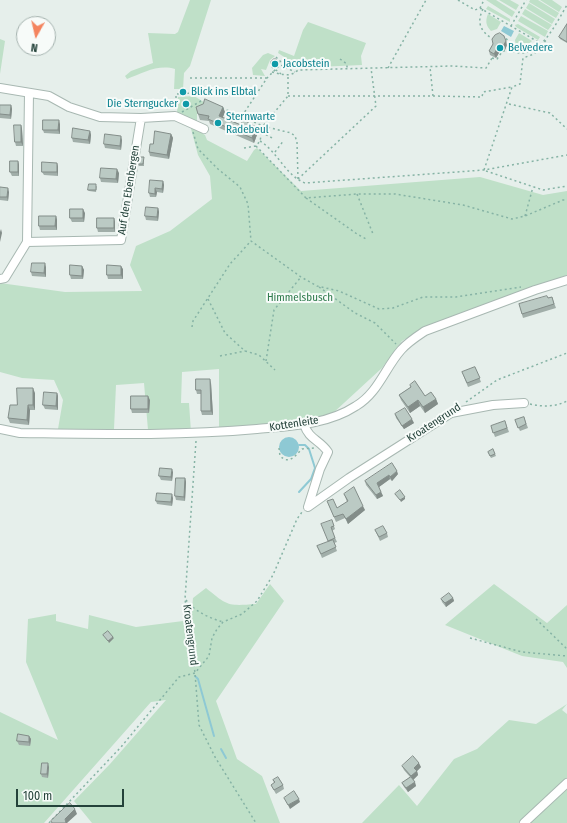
<!DOCTYPE html>
<html>
<head>
<meta charset="utf-8">
<style>
	body { margin:0 }
	#map { position:relative; width:567px; height:823px; overflow:hidden; background:#e6efeb; font-family:"Fira Sans Condensed",sans-serif }
	canvas { display:block }
	.north { position:absolute; left:16px; top:16px; width:40px; height:40px; box-sizing:border-box; background:#f7fbf9; border:1px solid #a3b1ad; border-radius:50%; rotate:188deg; font-size:11px; font-weight:700; line-height:16px; text-align:center; color:#24423a }
	.north::after { content:''; display:block; margin:auto; width:14px; height:18px; background:#f4845f; clip-path:polygon(50% 0,100% 100%,50% 72%,0 100%) }
	.scale { position:absolute; left:16px; top:789px; width:108px; height:18px; box-sizing:border-box; border:2px solid #24423a; border-top:0; padding-left:5px; font-size:12px; line-height:14px; white-space:nowrap; color:#24423a; -webkit-text-stroke:3px #f7fbf9; paint-order:stroke }
</style>
</head>
<body>
<div id="map">
<canvas width="567" height="823"></canvas>
<div class="north">N</div>
<div class="scale">100 m</div>
</div>
<script>
const ctx = document.querySelector('canvas').getContext('2d');
ctx.lineJoin = 'round';
function fillPath(path, color) {
  ctx.fillStyle = color;
  ctx.fill(path, 'evenodd');
}
function stroke(path, color, width, dash) {
  ctx.strokeStyle = color;
  ctx.lineWidth = width;
  ctx.lineCap = dash ? 'butt' : 'round';
  ctx.setLineDash(dash || []);
  ctx.stroke(path);
}
function drawText(font, color, halo, rows, align = 'center') {
  ctx.font = font + ' "Fira Sans Condensed",sans-serif';
  ctx.lineWidth = 4;
  ctx.setLineDash([]);
  ctx.textBaseline = 'middle';
  ctx.strokeStyle = halo;
  ctx.fillStyle = color;
  for (const [text, x, y, turn = 0] of rows) {
    ctx.save();
    ctx.translate(x, y);
    ctx.rotate((+turn || 0) * Math.PI / 180);
    ctx.textAlign = isNaN(turn) ? turn : align;
    if (halo) ctx.strokeText(text, 0, 0);
    ctx.fillText(text, 0, 0);
    ctx.restore();
  }
}
fillPath(new Path2D(`
	M190,0h21l-21,66 -6,7 -1,16h-9l1,-20c-17,-5 -32,4 -48,10l-2,-3 6,-5 22,-8 -5,-30 27,1 3,-2z
	M486,0h10l19,12 -3,5z
	M499,0h11l9,5 -3,5z
	M530,0h8l21,13 -3,5 -27,-16z
	M540,0h12l10,7 -3,5z
	M529,3l26,16 -3,5 -26,-16z
	M488,6l22,13v3l-24,-13z
	M525,9l27,16 -4,5 -26,-16z
	M488,14l13,8 -4,7 -6,2c-5,-5 -6,-10 -3,-17z
	M521,16l27,15 -3,6 -27,-16z
	M308,22l58,21 -5,13 1,9 -68,3 -5,-8 -11,-7 1,-3 15,6 9,-26z
	M518,24l22,13 -2,3 -22,-13 -1,-2z
	M519,33l13,8 -6,5h-10l-1,-6z
	M0,39l5,2 -5,33z
	M268,53l7,3 -5,4 -4,10 -5,-1 4,7 -12,-1 -1,-7 11,-13z
	M194,96l13,8 -10,10v8l-20,-9 1,-16z
	M190,125l15,10 2,5 40,21 7,-11 3,-2 44,43 179,-14 63,18 24,-4v84l-141,52 -24,14 -20,27 -50,46 -81,15h-32v-60l-37,3 -1,31h8l2,29 -43,-2 -4,-47 -28,2 -2,44h-56l5,-29 -9,-20 -32,-2 -22,-6v-89l65,9 77,-1 -12,-26 6,-19 34,-15 42,-32 -2,-23 -12,-21z
	M270,584l14,17 -68,100 21,58 25,17 18,47h-188l-18,-22 36,-37 56,-64 -15,2 -107,121h-44v-111l58,28 -32,-78 2,-43 28,-5v7l32,8 1,-14 47,12 55,-7 2,-22 13,-10c22,18 21,18 50,16z
	M494,584l53,39 20,-18v63l-4,-6 -41,-6 -77,-31z
	M567,704l-5,6 5,4v109h-205l37,-38 18,21 37,-47 23,-10 32,-29 27,4z`), '#bfe0c8');
fillPath(new Path2D(`
	M504,26l10,5 -3,6 -10,-6z
	M279 447a10 10 0 1 1 20 0a10 10 0 1 1-20 0Z`), '#8ec9d4');
stroke(new Path2D(`
	M299,445h6l4,4 6,19 -4,11 -12,13
	M195,676l3,3 16,57
	M221,749l5,9`), '#8ec9d4', 2);
const minor = new Path2D(`
	M0,88l49,8 20,11 31,10 41,1 34,-2 29,13
	M27,242l94,-2 20,-122
	M0,279l5,-1 22,-36 2,-149
	M304,424c5,16 15,15 24,28l-8,17 -12,38 41,-29 102,-65 42,-8 31,-2
	M0,429l20,4c79,1 158,3 237,-4 33,-3 70,-4 99,-23 22,-13 29,-38 45,-56 7,-8 15,-13 24,-19l110,-41 32,-10
	M524,823l43,-40`);
stroke(minor, '#a8b8b2', 10);
stroke(new Path2D(`
	M458,0l17,10 5,-2 4,-8
	M480,8l60,35
	M483,9c-7,14 -2,23 10,30
	M511,26l15,-26
	M508,49c29,17 47,-24 59,-44
	M276,57l5,5 1,4 13,6
	M492,58l5,1 5,-7 6,-3 1,-7 -5,-6
	M340,59l7,5v5
	M271,62v4l10,8
	M388,68l38,-68
	M272,72c9,2 18,6 26,-2l154,-4 34,2 6,-10
	M190,78h77
	M288,96h145l-3,-29
	M433,96l49,1 1,-5 29,-5
	M509,104l41,9 17,16
	M176,108v-14l15,-1
	M222,108l41,18 28,7 4,3 2,6 1,37
	M182,112l19,-11h4
	M242,116l25,-38 11,-11 1,-4 -3,-3
	M225,120l4,-10
	M257,130l17,9
	M193,132l5,17 20,20 22,18 8,17 3,37 50,36 16,9 22,5 40,18 14,-1 30,-11h33l65,-10
	M260,141c18,11 25,34 45,42l179,-13 83,-15
	M256,146l50,52 51,-4h38l68,11 49,14 13,-3 38,-16h4
	M244,148l12,-2 4,-5 3,-15 25,-30v-21
	M275,152l9,-12
	M484,170l28,-83 8,-3 3,-26 11,-4 13,-15
	M486,171l57,19 24,-4
	M298,179l78,-73 -5,-38
	M357,194l16,40
	M306,198l51,36 11,6
	M525,216l8,-29
	M319,287l36,26 20,10 21,21
	M208,299l17,34 20,18 14,4 16,15
	M192,327l1,-6 37,-57 21,-23
	M220,356l25,-5
	M266,361l8,-51 27,-33
	M466,402l31,-22 70,-27
	M530,404c13,3 25,3 37,-3
	M196,441l-11,158 10,74 4,52 16,32 41,66
	M279,448l1,8c9,9 15,0 22,-7l12,-1
	M186,600c9,12 24,18 37,22
	M536,619l31,30
	M470,638l52,14 45,4
	M49,823l72,-76 58,-70 16,-4 14,-17 3,-18 5,-9 6,-7 19,-8 15,-13 16,-26 24,-56 5,-7`), '#86b3a5', 1.5, [2, 3]);
stroke(minor, '#fff', 8);
fillPath(new Path2D(`
	M567,24v19l-7,-4 -1,-2z
	M493,44l14,1 -2,5 -5,1 -4,7 -6,-3 -1,-4z
	M0,105h11l1,4 -1,10 -11,-1z
	M225,112l-2,5 18,8 8,-1 9,8 -4,11 -44,-19 -1,-3 -9,-1 -2,-6z
	M60,124v10l-16,-1 -1,-3z
	M21,125l1,4 1,17h-7l-1,-4z
	M90,131l1,4 -1,9 -17,-2 -1,-4z
	M171,134l2,4 -4,21 -19,-3 -1,-4 4,-8z
	M122,140l-1,10 -16,-2 -1,-4z
	M144,159v7h-5l-1,-2z
	M18,161l1,4v11h-7l-2,-4z
	M57,163l1,4v9l-14,-1 -2,-3z
	M119,173l-1,10 -17,-1 -1,-4z
	M163,181l1,4 -1,8 -6,-1 -1,5h-6l-1,-4z
	M97,186l-1,6 -7,-1 -1,-1z
	M0,187l9,5 -1,9 -8,-1z
	M158,208l1,4 -1,9 -12,-1 -1,-4z
	M85,213l-1,9h-12l-2,-4z
	M56,216l1,4v10h-17l-1,-4z
	M114,218l1,4v10h-17l-1,-4z
	M82,266l2,4 -1,9h-12l-1,-4z
	M46,267v10l-14,-1 -1,-4z
	M123,269v10h-15l-1,-4z
	M552,297l4,11 -33,10 -4,-14z
	M475,367l6,15 -13,5 -6,-15z
	M211,383l2,32h-11l-1,-4v-17h-4l-1,-4z
	M410,385l15,11 11,3 2,5 -13,9 -5,-7 -10,7 -9,-13 -2,-5 12,-8z
	M35,393v17h-5l-1,15 -19,-2 -2,-5 9,-13z
	M57,393l1,3v14l-13,-1 -2,-4z
	M150,400l-1,13h-17l-1,-4z
	M395,414l19,9 -10,6 -8,-11z
	M524,417l4,11 -8,3 -5,-11z
	M505,421l4,11 -14,5 -4,-11z
	M493,449l3,7 -5,2 -3,-6z
	M173,472l-1,9 -11,-1 -2,-4z
	M398,474l-6,7 -2,-2 -11,8 4,9 -6,3 -11,-14 -1,-4z
	M185,478l1,4 -1,19 -9,-1 -1,-4z
	M344,494l21,16 -17,14 -3,-6 -9,4 -9,-21 10,7 10,-6z
	M173,498l-1,8 -15,-2 -1,-3z
	M332,520l3,9 -3,2 5,11 -3,1 3,8 -15,7 -5,-12 11,-4z
	M375,530l12,3 1,4 -8,4z
	M453,598l1,3 -8,6 -4,-5 -1,-3z
	M29,736l2,3 -1,7 -11,-1 -2,-4z
	M402,766l19,1 -4,4 1,4 -5,5 3,6 -8,6 -4,-5 -2,-4 8,-6 -6,-7z
	M49,767l-1,11 -6,-1 -1,-3z
	M273,780l10,5 1,4 -8,5 -5,-9 3,-2z`), '#a1aea9');
fillPath(new Path2D(`
	M506,40l1,5 -2,5 -2,-4z
	M498,47l2,4 -4,7 -2,-4z
	M278,63l1,2 -4,2v-1z
	M11,105l1,4 -1,10 -1,-4z
	M223,107l2,5 -4,9 -2,-5z
	M59,120l1,4v10l-2,-4z
	M21,125l1,4 1,17 -2,-4z
	M256,127l2,5 -4,11 -2,-5z
	M90,131l1,4 -1,9 -2,-4z
	M171,134l2,4 -4,21 -2,-4z
	M121,136l1,4 -1,10 -1,-4z
	M18,161l1,4v11l-1,-4z
	M57,163l1,4v9l-1,-4z
	M117,169l2,4 -1,10 -2,-4z
	M163,181l1,4 -1,8 -1,-4z
	M8,188l1,4 -1,9 -1,-4z
	M155,188l2,4 -1,5 -1,-3z
	M158,208l1,4 -1,9 -1,-4z
	M83,209l2,4 -1,9 -1,-4z
	M56,216l1,4v10l-2,-4z
	M114,218l1,4v10l-1,-4z
	M1,229l1,4 -2,9v-10z
	M45,263l1,4v10l-2,-4z
	M82,266l2,4 -1,9 -1,-3z
	M121,266l2,3v10l-2,-4z
	M210,379l1,4 2,32 -2,-4z
	M33,388l2,5v17l-2,-5z
	M57,393l1,3v14l-2,-4z
	M148,396l2,4 -1,13 -1,-4z
	M436,399l2,5 -13,9 -2,-6z
	M418,400l2,6 -10,7 -2,-6z
	M28,405l2,5 -1,15 -2,-5z
	M412,419l2,4 -10,6 -2,-3z
	M172,469l1,3 -1,9 -1,-4z
	M397,471l1,3 -6,7 -2,-4z
	M389,475l1,4 -11,8 -2,-4z
	M185,478l1,4 -1,19 -1,-4z
	M381,492l2,4 -6,3 -1,-4z
	M172,494l1,4 -1,8 -1,-4z
	M405,497v2l-4,3 -1,-2z
	M363,506l2,4 -17,14 -2,-5z
	M453,598l1,3 -8,6 -1,-4z
	M113,637l1,1 -5,5 -1,-2z
	M29,736l2,3 -1,7 -1,-4z
	M48,763l1,4 -1,11 -1,-4z
	M419,763l2,4 -5,5 -2,-4z
	M417,771l1,4 -5,5 -2,-4z
	M415,782l1,4 -8,6 -2,-4z
	M299,799l1,3 -10,7 -2,-4z
	M75,809l2,5 -10,9h-1l-1,-4z`), '#838d89');
const building = new Path2D(`
	M567,24v18l-8,-5z
	M500,33l4,3 2,5 -3,5 -5,1 -4,7 -5,-3 4,-7 -1,-5 3,-4z
	M274,59h2l2,4 -3,3 -4,-4z
	M205,99l18,8 -4,9 22,9 4,-13 3,11 8,4 -4,11 -44,-19 1,-3 -11,-2 -2,-7 7,-3z
	M0,105h11l-1,10 -10,-1z
	M43,120h16l-1,10h-15z
	M14,125h7v17h-6z
	M73,128l17,3 -2,9 -16,-2z
	M155,131l16,3 -4,21 -18,-3 1,-8h3z
	M105,134l16,2 -1,10 -16,-2z
	M139,157h5l-1,7h-5z
	M10,161h8v11h-8z
	M42,162l15,1v9h-15z
	M101,168l16,1 -1,10 -16,-1z
	M150,180l13,1 -1,8 -7,-1v6l-6,-1z
	M89,184h7v6h-8z
	M0,187l8,1 -1,9h-7z
	M146,207l12,1 -1,9 -12,-1z
	M70,209h13v9h-13z
	M39,216h17l-1,10h-16z
	M97,218h17v10h-17z
	M32,263h13l-1,10 -13,-1z
	M70,265l12,1v10l-12,-1z
	M107,265l14,1v9h-14z
	M547,296l1,2 4,-1 2,7 -32,10 -3,-10z
	M475,367l5,11 -13,5 -5,-11z
	M196,379h14l1,32h-10v-21h-5z
	M415,381l10,15 6,-4 5,7 -13,8 -5,-7 -10,7 -9,-12 12,-8 -1,-2z
	M17,388h16v17h-5l-1,15 -19,-2 2,-13h7z
	M44,392l13,1 -1,13 -13,-1z
	M131,396h17v13h-17z
	M405,408l7,11 -10,7 -7,-12z
	M524,417l2,7 -8,4 -3,-8z
	M505,421l2,7 -14,5 -2,-7z
	M493,449l2,5 -5,2 -2,-4z
	M392,463l5,8 -7,6 -1,-2 -12,8 4,9 -5,3 -11,-14z
	M160,468l12,1 -1,8 -12,-1z
	M176,478h9l-1,19 -9,-1z
	M354,487l9,19 -17,13 -3,-5 -9,3 -7,-16 6,-2 4,9 11,-7 -4,-7z
	M400,490l5,7 -5,3 -5,-6z
	M157,493l15,1 -1,8 -15,-1z
	M332,520l2,6 -3,1 4,11 -7,3 -7,-17z
	M383,526l4,7 -8,4 -4,-7z
	M333,540l3,7 -15,7 -4,-8z
	M449,593l4,5 -8,5 -4,-4z
	M108,631l5,6 -5,4 -5,-6z
	M18,734l11,2v6l-12,-1z
	M413,756l6,7 -5,5 3,3 -6,5 -9,-10z
	M42,763h6l-1,11h-6z
	M278,777l5,8 -9,5 -3,-5 4,-3 -2,-2z
	M411,777l4,5 -9,6 -4,-5z
	M294,791l5,8 -11,6 -4,-7z
	M70,803l5,6 -10,10 1,4h-14l-1,-2z`);
fillPath(building, '#bbcac4');
stroke(building, '#838d89', 1);
for (const [x, y, r, color] of [
	[500,48,4,"#0f9aa8"],
	[275,64,4,"#0f9aa8"],
	[183,92,4,"#0f9aa8"],
	[186,104,4,"#0f9aa8"],
	[218,123,4,"#0f9aa8"]
]) {
  const dot = new Path2D();
  dot.arc(x, y, r, 0, 2 * Math.PI);
  ctx.fillStyle = color;
  ctx.fill(dot);
  stroke(dot, '#f7fbf9', 1.5);
}
drawText('11px', '#0d838f', '#f7fbf9', [
	["Belvedere",508,48],
	["Jacobstein",283,64],
	["Blick ins Elbtal",191,92],
	["Die Sterngucker",178,104,"right"],
	["Sternwarte",226,117],
	["Radebeul",226,130]
], 'left');
drawText('11px', '#24423a', '#f7fbf9', [
	["Auf den Ebenbergen",129,190,-81],
	["Kroatengrund",434,423,-33],
	["Kottenleite",294,424,-9],
	["Kroatengrund",190,635,83]
]);
drawText('11px', '#2d7a4b', '#f7fbf9', [
	["Himmelsbusch",300,298]
]);
</script>
</body>
</html>
